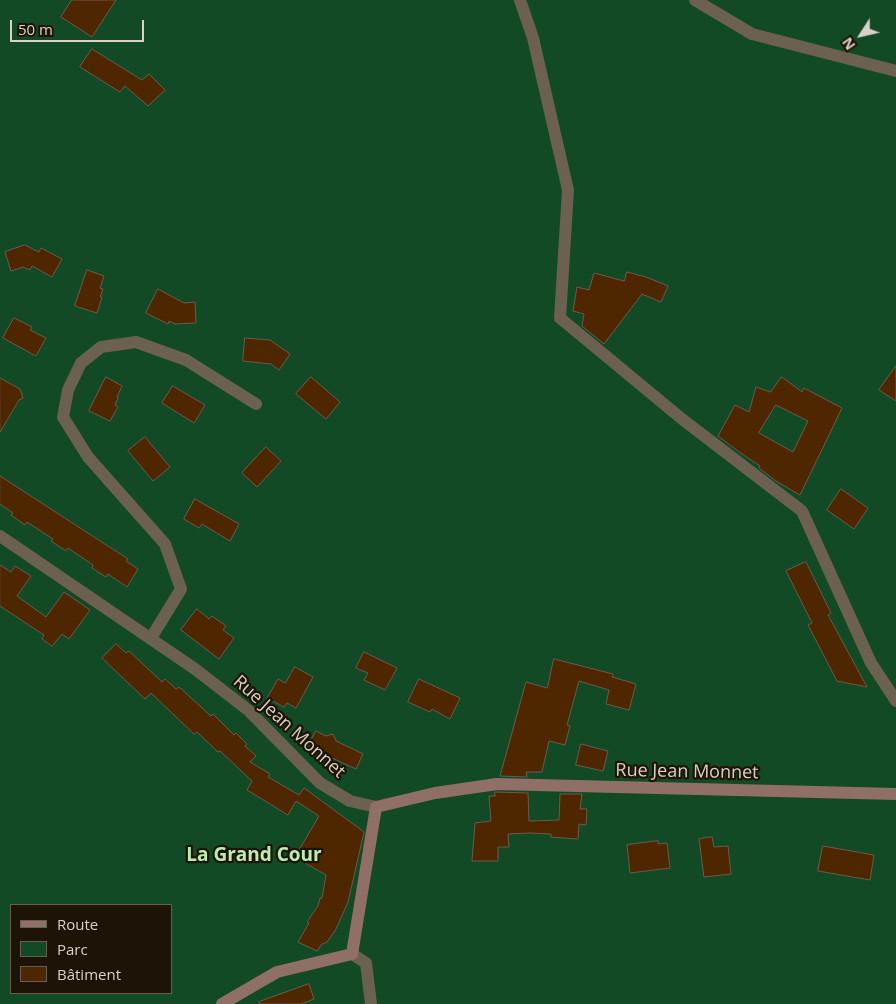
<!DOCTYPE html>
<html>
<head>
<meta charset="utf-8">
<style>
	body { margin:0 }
	#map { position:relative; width:896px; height:1004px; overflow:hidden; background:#271c0e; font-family:"Open Sans",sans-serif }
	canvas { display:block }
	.legend { position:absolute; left:10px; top:904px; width:162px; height:90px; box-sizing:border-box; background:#1d1306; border:1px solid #685f54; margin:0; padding:6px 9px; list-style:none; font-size:15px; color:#d8d1c8 }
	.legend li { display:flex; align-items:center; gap:10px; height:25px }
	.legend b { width:25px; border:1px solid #685f54 }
	.north { position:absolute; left:836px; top:10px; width:50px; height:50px; -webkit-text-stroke:4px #1d1306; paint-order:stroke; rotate:235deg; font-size:14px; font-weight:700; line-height:20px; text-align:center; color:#d8d1c8 }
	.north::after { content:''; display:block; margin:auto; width:18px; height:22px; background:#d8d1c8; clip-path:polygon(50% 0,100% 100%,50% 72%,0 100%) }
	.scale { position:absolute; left:10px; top:20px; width:134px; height:22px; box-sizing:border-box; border:2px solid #d8d1c8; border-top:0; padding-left:6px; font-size:15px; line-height:18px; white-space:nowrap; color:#d8d1c8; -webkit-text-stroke:4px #1d1306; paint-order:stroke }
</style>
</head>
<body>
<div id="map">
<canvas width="896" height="1004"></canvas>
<ul class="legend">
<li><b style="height:6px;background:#906f67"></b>Route</li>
<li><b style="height:14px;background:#134a26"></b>Parc</li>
<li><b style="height:14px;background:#4e2700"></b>Bâtiment</li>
</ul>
<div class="north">N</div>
<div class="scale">50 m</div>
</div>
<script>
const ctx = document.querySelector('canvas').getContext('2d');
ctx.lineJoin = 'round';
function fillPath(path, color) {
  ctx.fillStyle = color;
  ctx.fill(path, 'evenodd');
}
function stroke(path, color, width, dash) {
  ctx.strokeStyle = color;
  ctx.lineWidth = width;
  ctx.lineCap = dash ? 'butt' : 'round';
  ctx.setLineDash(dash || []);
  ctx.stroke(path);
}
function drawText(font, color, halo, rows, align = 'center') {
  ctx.font = font + ' "Open Sans",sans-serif';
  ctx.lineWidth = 4.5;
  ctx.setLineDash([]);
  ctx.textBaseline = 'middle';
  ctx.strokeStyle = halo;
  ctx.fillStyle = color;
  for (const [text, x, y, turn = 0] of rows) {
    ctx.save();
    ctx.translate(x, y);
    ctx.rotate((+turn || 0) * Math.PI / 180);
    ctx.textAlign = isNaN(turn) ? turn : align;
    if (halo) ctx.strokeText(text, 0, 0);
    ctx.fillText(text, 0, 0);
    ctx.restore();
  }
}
fillPath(new Path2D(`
	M0,0h896v1004h-896zM11,905h160v88h-160z`), '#134a26');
const building = new Path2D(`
	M72,0h44l-24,37 -31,-20z
	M92,49l50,31 7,-6 16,16 -17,16 -23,-20 -5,6 -40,-25z
	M25,245l14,7 2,-4 21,11 -10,18 -20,-11 -2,4 -7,-3 -12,4 -6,-19z
	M87,270l17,6 -4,12 3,1 -3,8h2l-5,16 -22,-7z
	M627,272l19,5 22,9 -7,16 -19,-8 -38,50 -22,-18 2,-12 -11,-3 4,-24 12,3 5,-17 30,8z
	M158,289l26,14 11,-1 1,21 -21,1 -6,-3 -1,3 -22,-11z
	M14,318l18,9 -2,3 16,8 -10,18 -33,-18z
	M245,338l25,2 20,14 -11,16 -8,-6 -28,-3z
	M896,366v35l-17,-11z
	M106,377l16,9 -5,11 1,1 -3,7 3,2 -8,14 -21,-10z
	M311,377l29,25 -14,17 -30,-25z
	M782,377l20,15 2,-4 38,20 -42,87 -24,-14 -17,-13 1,-2 -18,-12 -24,-18 17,-31 14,7 7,-25 14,5zM776,405l32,16 -15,31 -34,-19z
	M0,378l20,11 3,9 -4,2 -19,32z
	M173,386l32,19 -11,18 -32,-20z
	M145,437l25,30 -17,14 -25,-30z
	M266,447l15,14 -24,26 -15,-14z
	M0,476l128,83 -2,2 12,8 -11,18 -19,-13 -2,3 -14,-9 1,-3 -25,-17 -2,3 -15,-10 2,-2 -26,-17 -2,3 -14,-10 2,-2 -13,-9z
	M841,489l27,19 -14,21 -27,-19z
	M195,499l44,25 -9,17 -28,-17 -3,4 -15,-9z
	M806,562l25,51 -3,2 39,72 -30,-6 -29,-56 4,-2 -26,-52z
	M0,565l11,7 4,-6 16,10 -14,20 29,21 18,-25 26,18 -21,29 -7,-5 -10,12 -10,-7 2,-4 -44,-29z
	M197,609l12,10 3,-3 14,10 -3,4 11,8 -15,21 -38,-29z
	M116,644l10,9 3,-2 33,31 3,-3 11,10 3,-2 32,29 2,-2 21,21 2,-2 11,11 -2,2 11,10 -6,6 20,12 -2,3 31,18 5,-7 60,44 -16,70 -12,27 -9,13 -5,2 -5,7 -19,-9 11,-19 -2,-1 11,-16 2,-8h2l4,-23 -31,-18 24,-41 -23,-15 -8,14 -41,-25 5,-9 -32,-30 -2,1 -21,-20 -3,2 -43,-41 -6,6 -43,-41z
	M364,652l33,16 -12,22 -21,-10 4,-7 -12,-5z
	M554,659l59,15 -1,3 24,7 -7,26 -23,-6 3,-14 -30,-9 -12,44 3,1 -5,19 -16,-4 -7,31h-16l1,5 -27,-1 26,-94 21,6z
	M295,667l18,10 -17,31 -9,-5 -3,4 -17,-9 11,-19 7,4z
	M419,679l41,19 -10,21 -18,-10 -2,3 -22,-10z
	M316,731l10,5 7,-2 3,7 27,13 -7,15 -48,-22z
	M581,744l27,7 -5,20 -27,-6z
	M495,792l33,1 1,28 30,-1 1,-26h22l-2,15h7l-1,16 -7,-1 -1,15 -27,-2v-3l-21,-1 -22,1 1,13h-11v14h-26l3,-38 16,-2 -2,-25h6z
	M712,837l2,10 14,-1 3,28 -27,3 -5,-38z
	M658,841v3l9,-1 3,25 -40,5 -3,-28z
	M823,846l51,9 -4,25 -52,-9z
	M309,984l5,15 -13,5h-41l-1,-2z`);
fillPath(building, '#4e2700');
stroke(building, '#6b5a4d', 1);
stroke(new Path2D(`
	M520,0l13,38 35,152 -8,128 122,101 120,92 69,152 25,38
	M695,0l57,34 144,37
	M0,536l195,133 53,41 72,73 30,18 26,6
	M151,638l30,-49 -16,-45 -77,-87 -25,-40 5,-27 13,-27 20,-16 35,-5 50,18 70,44
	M352,954l14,9 5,41`), '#6c6050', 12);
stroke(new Path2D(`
	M222,1004l55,-32 75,-18 24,-147 59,-14 62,-9 399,10`), '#906f67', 12);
drawText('18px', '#d8d1c8', '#1d1306', [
	["Rue Jean Monnet",289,727,42],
	["Rue Jean Monnet",687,772,1]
]);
drawText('bold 19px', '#bbeeae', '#1d1306', [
	["La Grand Cour",254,856]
]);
</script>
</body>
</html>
